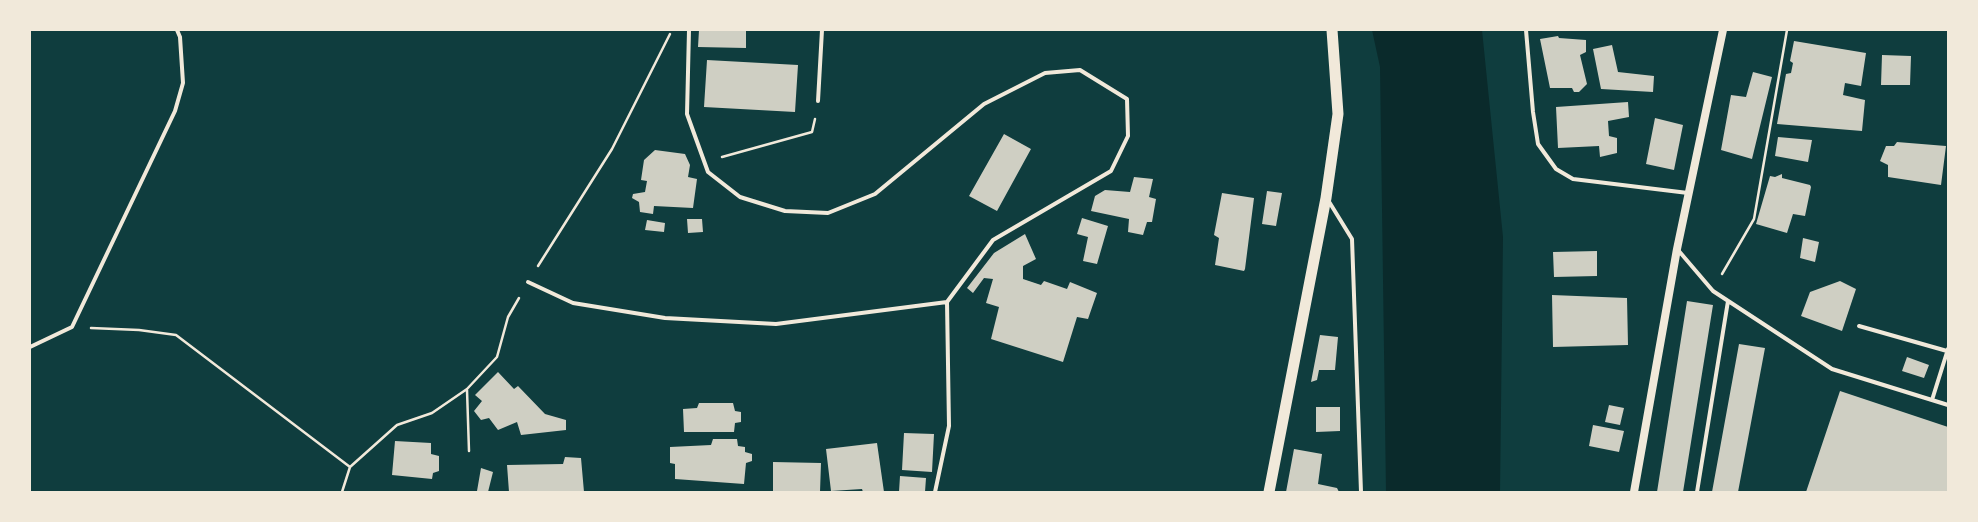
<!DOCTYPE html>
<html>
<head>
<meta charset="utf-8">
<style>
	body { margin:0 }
	#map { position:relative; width:1978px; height:522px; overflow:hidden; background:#0f3d3e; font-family:"PT Sans",sans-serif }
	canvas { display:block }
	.frame { position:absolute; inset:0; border:31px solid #f1e9da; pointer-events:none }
</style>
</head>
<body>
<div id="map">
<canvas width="1978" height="522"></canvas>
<div class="frame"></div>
</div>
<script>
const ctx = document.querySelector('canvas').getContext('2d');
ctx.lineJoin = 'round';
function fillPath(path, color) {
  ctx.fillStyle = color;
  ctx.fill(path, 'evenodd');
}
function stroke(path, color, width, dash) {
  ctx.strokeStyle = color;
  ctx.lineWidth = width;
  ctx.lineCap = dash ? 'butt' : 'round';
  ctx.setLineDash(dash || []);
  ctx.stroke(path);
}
fillPath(new Path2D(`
	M1372,30h110l21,207 -3,255h-114l-6,-425z`), '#0a2a2b');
fillPath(new Path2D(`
	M699,30h47v18l-48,-1z
	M1558,36l1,2 27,2v12l-6,3 7,29 -8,8h-5l-2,-4h-22l-10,-49z
	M1794,41l72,12 -5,33 -16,-3 -2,12 22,5 -3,31 -85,-7 9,-50 5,-1 2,-10 -3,-2z
	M1612,45l6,27 36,4 -1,16 -52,-3 -8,-40z
	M1882,55l29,1 -1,29h-29z
	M707,60l91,5 -3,47 -91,-5z
	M1753,72l19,5 -20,82 -31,-9 10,-55 15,2z
	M1628,102l1,15 -21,4 1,15 8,2v15l-17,4 -1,-11 -41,2 -2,-41z
	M1655,118l28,7 -9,45 -28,-6z
	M1004,134l27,15 -34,62 -28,-15z
	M1778,137l34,3 -4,22 -33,-6z
	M1897,142l49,4 -5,39 -53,-8v-12l-8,-4 6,-15h8z
	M655,150l30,4 5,11 -2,12 9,2 -4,29 -39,-2 -1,8 -13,-2 -1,-10 -7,-4 1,-4 12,-2 2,-11 -6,-1 3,-20z
	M1782,174v4l28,7 1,2 -6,29 -12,-2 -6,19 -31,-9 14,-48 5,1z
	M1134,177l19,2 -4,18 7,2 -4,23h-5l-4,13 -15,-3 1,-13 -38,-8 4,-15 10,-6 25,2z
	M1267,191l15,2 -6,33 -14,-2z
	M1222,193l32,5 -9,71 -1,2 -29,-6 4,-27 -5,-3z
	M1082,218l26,8 -11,38 -14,-3 5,-24 -11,-3z
	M687,219h15l1,13 -15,1z
	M647,220l18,3 -1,9 -19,-2z
	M1025,234l11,25 -13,7v13l18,6 3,-4 23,8 3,-7 27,11 -9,26 -11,-2 -14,45 -72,-23 8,-32 -13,-4 7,-24 -9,-1 -11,15 -6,-5 27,-35z
	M1803,238l16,4 -4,20 -15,-4z
	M1597,251v25l-43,1 -1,-25z
	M1840,281l16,8 -14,42 -41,-15 9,-24z
	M1552,295l75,3 1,47 -75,2z
	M1687,301l26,4 -30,187h-26z
	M1320,335l18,2 -3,33h-16l-2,10 -6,2z
	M1739,344l26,4 -27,144h-26z
	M1907,357l22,8 -5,13 -22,-7z
	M498,372l16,17 4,-3 27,28 21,6v10l-45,5 -4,-13 -19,8 -9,-12 -8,2 -7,-9 8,-10 -7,-6z
	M1840,391l108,36v65h-142z
	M699,403h34l2,8 6,1v10l-6,1 -1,9h-50l-1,-23 14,-1z
	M1609,405l15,3 -4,17 -15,-3z
	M1316,407h24v24l-24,1z
	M1593,425l31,6 -5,21 -30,-6z
	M904,433l30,1 -2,38 -30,-2z
	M713,439h24l1,7 7,1v5l7,2v7l-6,2 -2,21 -69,-5v-15l-5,-1v-16l41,-2z
	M395,441l36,2v11l8,2v15l-6,2 -1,6 -40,-4z
	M877,443l7,49h-21l-1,-3 -31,2 -5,-42z
	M1294,449l28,5 -4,30 19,4 2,4h-53z
	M565,457l16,1 3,34h-75l-2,-27 56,-1z
	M773,462l48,1 -1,29h-47z
	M481,468l12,4 -5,20 -11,-1z
	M900,476l26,2 -1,14h-26z`), '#cfcfc3');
stroke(new Path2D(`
	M722,157l90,-25 3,-13
	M538,266l74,-117 58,-115
	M1722,274l32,-55 33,-189
	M91,328l48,2 37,5 174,132 47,-42 35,-12 35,-24 30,-32 11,-40 11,-19
	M467,390l2,61
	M342,492l8,-25`), '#f1e9da', 2.5);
stroke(new Path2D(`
	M689,30l-2,84 21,58 32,25 45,14 43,2 47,-19 109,-90 61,-31 35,-3 47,29 1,37 -17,35 -118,69 -46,62 2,124 -14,66
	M1526,30l7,82 5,32 18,25 17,10 115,14
	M818,101l4,-71
	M1328,200l24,39 9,253
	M1678,250l35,41 119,78 116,36
	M528,282l45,21 92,15 111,6 171,-22
	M1859,326l88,25
	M30,347l42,-20 103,-216 8,-28 -3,-46 -3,-7
	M1932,400l16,-51
	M1697,492l31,-191`), '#f1e9da', 4);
stroke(new Path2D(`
	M1634,492l43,-243 46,-219`), '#f1e9da', 8);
stroke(new Path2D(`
	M1269,492l57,-294 12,-84 -6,-84`), '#f1e9da', 11);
</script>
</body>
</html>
